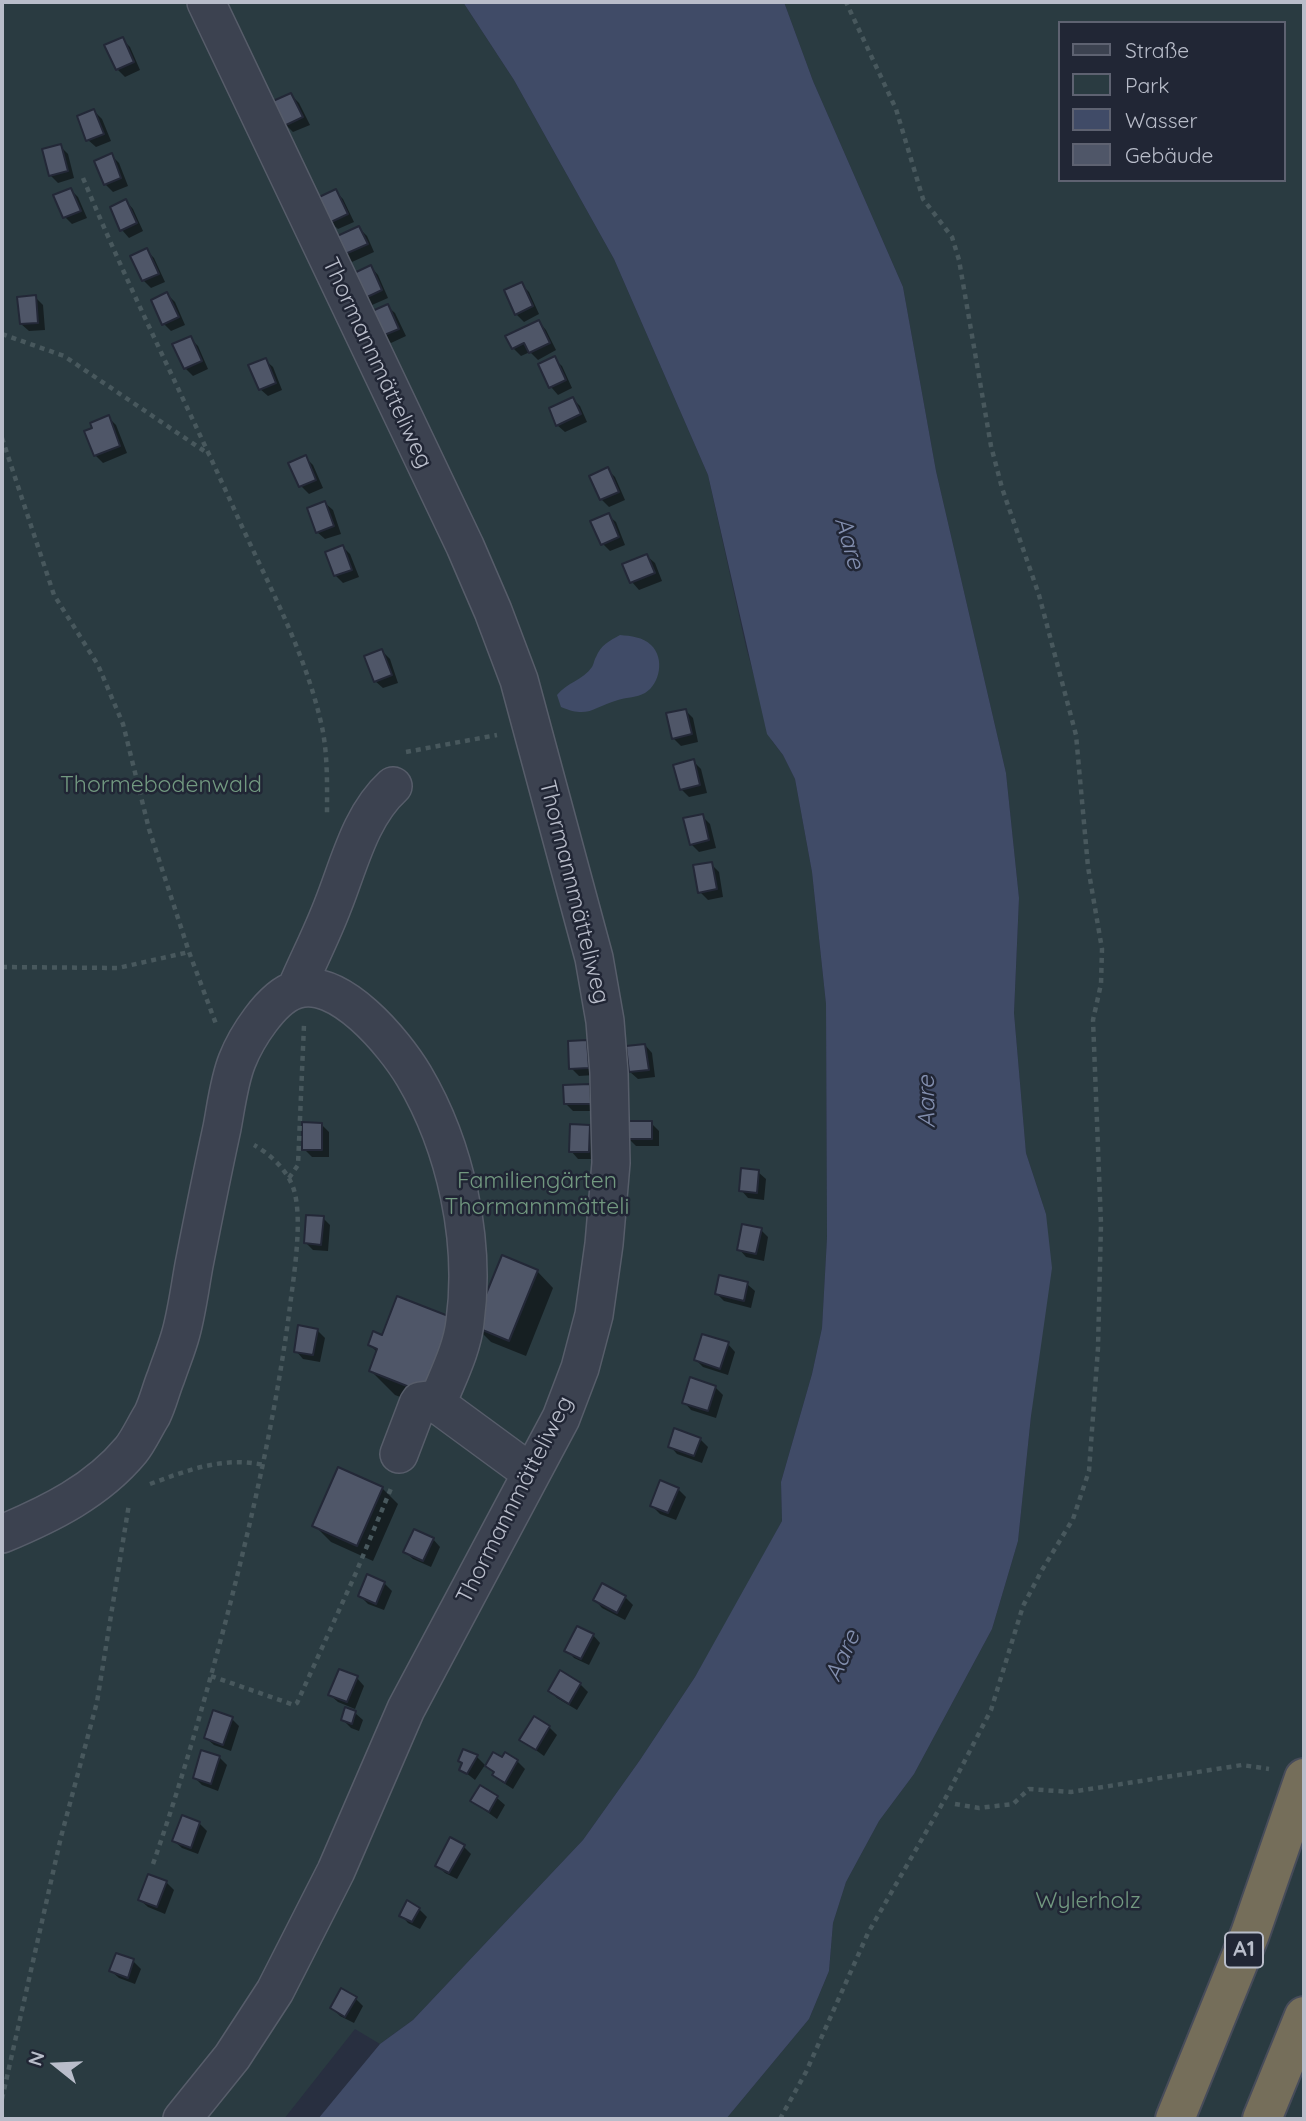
<!DOCTYPE html>
<html>
<head>
<meta charset="utf-8">
<style>
	body { margin:0 }
	#map { position:relative; width:1306px; height:2121px; overflow:hidden; background:#282f40; font-family:Quicksand,sans-serif }
	canvas { display:block }
	.frame { position:absolute; inset:0; border:4px solid #b9bdca; pointer-events:none }
	.legend { position:absolute; left:1058px; top:21px; width:228px; height:161px; box-sizing:border-box; background:#212635; border:2px solid #5e6271; margin:0; padding:9px 12px; list-style:none; font-size:21px; color:#b9bdca }
	.legend li { display:flex; align-items:center; gap:14px; height:35px }
	.legend b { width:35px; border:2px solid #5e6271 }
	.north { position:absolute; left:21px; top:2030px; width:70px; height:70px; -webkit-text-stroke:5px #212635; paint-order:stroke; rotate:288deg; font-size:19px; font-weight:700; line-height:28px; text-align:center; color:#b9bdca }
	.north::after { content:''; display:block; margin:auto; width:24px; height:32px; background:#b9bdca; clip-path:polygon(50% 0,100% 100%,50% 72%,0 100%) }
</style>
</head>
<body>
<div id="map">
<canvas width="1306" height="2121"></canvas>
<div class="frame"></div>
<ul class="legend">
<li><b style="height:9px;background:#3c4250"></b>Straße</li>
<li><b style="height:19px;background:#2a3b41"></b>Park</li>
<li><b style="height:19px;background:#404b67"></b>Wasser</li>
<li><b style="height:19px;background:#4f5668"></b>Gebäude</li>
</ul>
<div class="north">N</div>
</div>
<script>
const ctx = document.querySelector('canvas').getContext('2d');
ctx.lineJoin = 'round';
function fillPath(path, color) {
  ctx.fillStyle = color;
  ctx.fill(path, 'evenodd');
}
function stroke(path, color, width, dash) {
  ctx.strokeStyle = color;
  ctx.lineWidth = width;
  ctx.lineCap = dash ? 'butt' : 'round';
  ctx.setLineDash(dash || []);
  ctx.stroke(path);
}
function drawText(font, color, halo, rows, align = 'center') {
  ctx.font = font + ' Quicksand,sans-serif';
  ctx.lineWidth = 5;
  ctx.setLineDash([]);
  ctx.textBaseline = 'middle';
  ctx.strokeStyle = halo;
  ctx.fillStyle = color;
  for (const [text, x, y, turn = 0] of rows) {
    ctx.save();
    ctx.translate(x, y);
    ctx.rotate((+turn || 0) * Math.PI / 180);
    ctx.textAlign = isNaN(turn) ? turn : align;
    if (halo) ctx.strokeText(text, 0, 0);
    ctx.fillText(text, 0, 0);
    ctx.restore();
  }
}
fillPath(new Path2D(`
	M2,2h461l51,78 100,179 94,216 38,172 26,94 11,14 12,24 17,93 14,132 1,234 -5,90 -10,46 -31,108 1,39 -45,84 -42,72 -55,83 -57,80 -170,180 -33,24 -25,-15 -71,90h-282z
	M784,2h520v2117h-578l83,-100 20,-48 4,-48 13,-41 33,-61 35,-47 78,-145 26,-88 13,-125 15,-202 -20,-61 -12,-140 5,-115 -13,-125 -70,-302 -33,-184 -90,-206zM1059,23h224v157h-224z`), '#2a3b41');
fillPath(new Path2D(`
	M463,2h321l29,79 90,206 33,184 70,302 13,125 -5,115 12,140 20,61 6,54 -21,148 -13,125 -26,88 -78,145 -35,47 -33,61 -13,41 -4,48 -20,48 -83,100h-408l62,-75 33,-24 170,-180 57,-80 55,-83 87,-156 -1,-39 31,-108 10,-46 5,-90 -1,-234 -14,-132 -17,-93 -12,-24 -16,-21 -59,-259 -94,-216 -100,-179z
	M620,635c11,1 23,2 31,10 14,13 9,39 -6,48 -9,5 -17,4 -27,7 -25,7 -29,19 -57,7l-4,-12c9,-12 26,-15 35,-28 1,-1 3,-9 4,-10 5,-12 13,-16 24,-22z`), '#404b67');
fillPath(new Path2D(`
	M122,39l8,8 10,23 -15,7 -8,-8z
	M291,95l8,8 11,22 -17,7 -7,-7z
	M94,111l8,8 9,22 -15,6 -8,-7z
	M60,146l8,8 6,24 -16,5 -8,-8z
	M111,155l8,8 9,23 -15,6 -8,-8z
	M71,190l7,7 9,21 -15,6 -7,-7z
	M335,191l8,8 11,23 -16,7 -8,-7z
	M126,201l7,8 10,22 -14,7 -7,-8z
	M359,228l8,8 7,16 -22,10 -7,-8z
	M146,250l8,8 11,24 -14,6 -8,-8z
	M371,267l7,8 10,23 -16,7 -7,-7z
	M521,284l8,8 10,22 -15,8 -8,-8z
	M167,294l8,8 10,23 -14,6 -7,-7z
	M35,297l8,8 2,25 -16,1 -8,-7z
	M387,306l8,7 11,23 -15,7 -8,-8z
	M539,322l7,8 10,20 -18,10 -8,-8 -9,4 -8,-8z
	M190,338l8,8 10,23 -15,7 -8,-8z
	M554,359l8,7 10,22 -14,7 -7,-8 -11,-22z
	M265,360l8,7 9,23 -14,6 -8,-7z
	M573,399l7,7 7,16 -22,10 -8,-7z
	M108,417l8,8 11,28 -24,10 -8,-8z
	M305,457l8,8 10,23 -14,6 -8,-8 -10,-22z
	M607,469l8,8 10,23 -16,7 -8,-8 -10,-22z
	M325,503l8,7 8,24 -16,5 -8,-7z
	M608,515l8,7 9,23 -15,6 -7,-7z
	M343,547l7,7 9,23 -16,6 -8,-8z
	M647,556l8,7 7,18 -23,9 -7,-8 -8,-17z
	M382,651l8,8 8,24 -15,5 -8,-7z
	M685,710l8,8 5,24 -17,4 -8,-8z
	M693,761l8,8 6,24 -18,4 -8,-8z
	M702,816l8,8 6,24 -17,4 -8,-8z
	M711,864l8,8 4,25 -15,3 -8,-8z
	M586,1042l8,8 1,25 -16,1 -8,-8z
	M645,1045l7,8 3,24 -17,2 -8,-7z
	M590,1086l7,7 1,18h-25l-8,-8z
	M651,1123l8,8v15h-23l-8,-8z
	M322,1125l7,7v25h-17l-8,-8z
	M589,1126l8,8 -1,25h-18l-7,-8z
	M758,1172l8,7 -2,21 -16,-2 -7,-8z
	M323,1218l7,7 -2,26 -15,-1 -7,-7z
	M761,1230l7,7 -4,24 -18,-4 -7,-8z
	M537,1271l16,17 -27,68 -35,-14 -16,-16z
	M747,1284l8,7 -4,17 -27,-7 -7,-7z
	M455,1320l25,25 -28,72 -57,-22 -24,-24 7,-18 -8,-8 13,-8z
	M317,1330l8,8 -5,24 -17,-3 -7,-8z
	M728,1344l7,8 -7,23 -25,-8 -7,-7z
	M715,1387l8,8 -7,23 -25,-8 -7,-8z
	M700,1439l8,8 -6,16 -25,-9 -7,-8z
	M382,1488l16,16 -25,57 -42,-19 -16,-16z
	M678,1489l8,8 -10,23 -16,-6 -8,-8z
	M433,1539l7,8 -9,20 -18,-8 -8,-7z
	M384,1583l8,8 -8,19 -16,-6 -8,-8z
	M625,1597l8,8 -8,15 -23,-12 -7,-8z
	M593,1635l7,8 -11,22 -15,-7 -7,-8z
	M357,1678l7,8 -9,23 -17,-7 -8,-7z
	M580,1684l8,8 -11,18 -20,-12 -7,-7z
	M355,1713l8,7 -4,11 -8,-3 -8,-8z
	M232,1719l7,7 -8,25 -17,-6 -8,-7z
	M549,1727l8,8 -13,21 -22,-16z
	M464,1751l13,6 8,8 -10,15 -14,-11z
	M219,1757l8,8 -9,26 -16,-6 -7,-7z
	M503,1759l14,2 8,8 -12,20 -11,-7 -15,-16z
	M497,1798l8,7 -8,14 -25,-18z
	M199,1823l8,8 -9,23 -16,-6 -8,-7z
	M463,1846l8,8 -14,25 -12,-6 -8,-8z
	M166,1882l8,8 -9,24 -17,-7 -8,-7z
	M419,1909l8,8 -7,12 -12,-6 -7,-8z
	M133,1961l8,8 -6,15 -16,-6 -8,-7z
	M356,1999l7,7 -9,17 -14,-7 -8,-8z`), '#0007');
const building = new Path2D(`
	M123,37l11,25 -18,8 -12,-25z
	M291,93l12,24 -19,9 -11,-25z
	M94,109l10,25 -18,7 -9,-25z
	M61,144l7,27 -19,5 -7,-27z
	M112,153l9,25 -17,7 -10,-24z
	M71,188l10,23 -18,7 -10,-23z
	M336,189l12,25 -19,9 -12,-25z
	M126,199l11,24 -17,8 -10,-24z
	M359,226l9,18 -25,11 -8,-18z
	M147,248l12,26 -17,7 -12,-25z
	M371,265l11,25 -19,9 -11,-25z
	M522,282l11,24 -18,9 -11,-25z
	M167,292l12,25 -17,8 -11,-25z
	M36,295l2,28 -18,1 -3,-27z
	M388,304l11,25 -17,7 -12,-24z
	M539,320l11,23 -21,10 -5,-10 -12,6 -7,-13z
	M191,336l11,25 -18,8 -12,-25z
	M555,356l11,24 -17,8 -11,-24z
	M266,358l10,25 -17,7 -11,-25z
	M573,397l8,17 -25,12 -7,-18z
	M109,415l11,31 -26,10 -10,-25 8,-3 -2,-5z
	M306,455l10,25 -17,7 -11,-24z
	M608,467l11,25 -19,8 -11,-24z
	M325,501l9,25 -18,7 -9,-25z
	M609,513l10,24 -18,8 -11,-24z
	M343,545l9,25 -18,6 -9,-24z
	M647,554l8,19 -25,10 -8,-19z
	M382,649l10,26 -18,7 -10,-26z
	M686,709l6,25 -20,5 -6,-26z
	M694,759l6,26 -20,5 -7,-25z
	M703,814l6,26 -19,5 -7,-27z
	M712,862l5,27 -19,4 -5,-28z
	M587,1040l2,28 -20,1 -1,-28z
	M645,1044l4,26 -20,2 -3,-26z
	M590,1084l1,20h-27l-1,-19z
	M626,1121h26v18h-26z
	M302,1122l20,1v27h-20z
	M570,1124l20,1 -1,27h-20z
	M741,1168l18,2 -2,23 -18,-2z
	M306,1215l18,1 -3,29 -17,-2z
	M742,1224l20,4 -6,26 -19,-4z
	M502,1255l36,15 -29,71 -36,-15z
	M719,1275l29,7 -4,19 -29,-7z
	M397,1296l59,23 -29,75 -58,-23 8,-22 -9,-4 5,-14 9,4z
	M298,1325l20,4 -5,26 -19,-3z
	M702,1334l27,8 -9,27 -26,-9z
	M690,1377l26,9 -8,25 -26,-8z
	M674,1428l27,10 -7,18 -26,-9z
	M338,1467l45,20 -26,59 -45,-20z
	M660,1480l19,8 -11,25 -18,-7z
	M414,1529l20,9 -11,23 -20,-9z
	M367,1574l18,8 -9,22 -18,-8z
	M602,1583l24,13 -9,17 -24,-13z
	M577,1626l17,8 -13,25 -17,-8z
	M339,1669l19,7 -11,26 -19,-7z
	M560,1670l21,13 -12,21 -21,-13z
	M345,1707l11,4 -4,13 -11,-4z
	M213,1710l20,7 -10,28 -19,-7z
	M534,1716l16,10 -14,24 -17,-10z
	M463,1749l15,6 -11,19 -8,-4 3,-7 -4,-2z
	M201,1750l19,6 -9,28 -18,-6z
	M493,1752l9,5 3,-5 13,8 -13,23 -13,-8 2,-3 -9,-6z
	M480,1785l18,11 -9,16 -19,-11z
	M182,1815l18,7 -9,26 -19,-7z
	M450,1837l15,8 -16,28 -14,-7z
	M148,1874l19,7 -10,26 -19,-7z
	M407,1900l13,8 -8,14 -13,-6z
	M116,1953l18,6 -6,19 -19,-7z
	M341,1988l16,9 -12,20 -15,-9z`);
fillPath(building, '#4f5668');
stroke(building, '#232837', 2);
const minor = new Path2D(`
	M296,989c12,-28 26,-55 37,-84 16,-40 27,-89 60,-119
	M399,1454l19,-50 2,-3 8,-1 9,4 94,69
	M2,1534c48,-20 95,-43 129,-84 8,-10 14,-24 21,-35 6,-12 9,-26 14,-38 5,-15 11,-29 15,-44 6,-22 9,-46 13,-68 9,-46 18,-91 28,-137 4,-21 7,-47 15,-67 9,-23 34,-63 58,-71 43,-16 100,54 119,86 42,71 62,165 51,246 -3,28 -18,56 -28,82
	M182,2119l50,-62 43,-66 61,-120 70,-162 155,-291 19,-50 14,-53 10,-71 7,-81 -2,-90 -4,-52 -11,-63 -75,-278 -26,-69 -28,-65 -259,-544`);
const highway = new Path2D(`
	M1175,2119l75,-185 54,-156
	M1262,2119l42,-103`);
stroke(minor, '#575d6a', 40);
stroke(highway, '#474c5a', 42);
stroke(new Path2D(`
	M83,178c48,116 105,228 156,342 31,68 67,134 83,207 6,29 5,60 5,90
	M2,334l62,22 146,99
	M2,438l52,157 44,70 25,59 26,105 40,123 27,72
	M406,752l91,-17
	M2,967l116,1 71,-16
	M289,1178l9,-13 6,-140
	M150,1484c38,-14 74,-28 114,-19
	M211,1676l83,29 3,-2 58,-128 37,-89
	M955,1804l24,4 34,-4 16,-15 42,3 171,-27 27,4
	M153,1864c28,-80 51,-161 73,-244 26,-101 49,-202 63,-306 4,-34 15,-96 4,-127 -7,-18 -23,-33 -39,-42
	M2,2099l59,-262 36,-135 32,-198
	M780,2119l26,-47 62,-139 77,-134 46,-89 32,-104 19,-36 31,-51 16,-48 9,-123 3,-124 -8,-204 8,-36 1,-35 -14,-82 -12,-132 -37,-140 -37,-107 -11,-42 -32,-186 -7,-23 -29,-38 -27,-90 -50,-107`), '#48585d', 4.5, [5, 5]);
stroke(minor, '#3c4250', 37);
stroke(highway, '#756e5a', 38);
for (const [x, y, w] of [
	[1244,1950,38]
]) {
  const box = new Path2D();
  box.roundRect(x - w / 2, y - 17.5, w, 35, 5);
  ctx.fillStyle = '#212635';
  ctx.fill(box);
  stroke(box, '#b9bdca', 2);
}
drawText('bold 21px', '#b9bdca', null, [
	["A1",1244,1950]
]);
drawText('23px', '#b9bdca', '#212635', [
	["Thormannmätteliweg",377,363,65],
	["Thormannmätteliweg",574,892,76],
	["Thormannmätteliweg",515,1500,-63]
]);
drawText('23px', '#729980', '#212635', [
	["Thormebodenwald",161,785],
	["Familiengärten",537,1181],
	["Thormannmätteli",537,1207],
	["Wylerholz",1088,1901]
]);
drawText('italic 24px', '#838faf', '#212635', [
	["Aare",849,543,74],
	["Aare",927,1102,-91],
	["Aare",843,1656,-66]
]);
</script>
</body>
</html>
